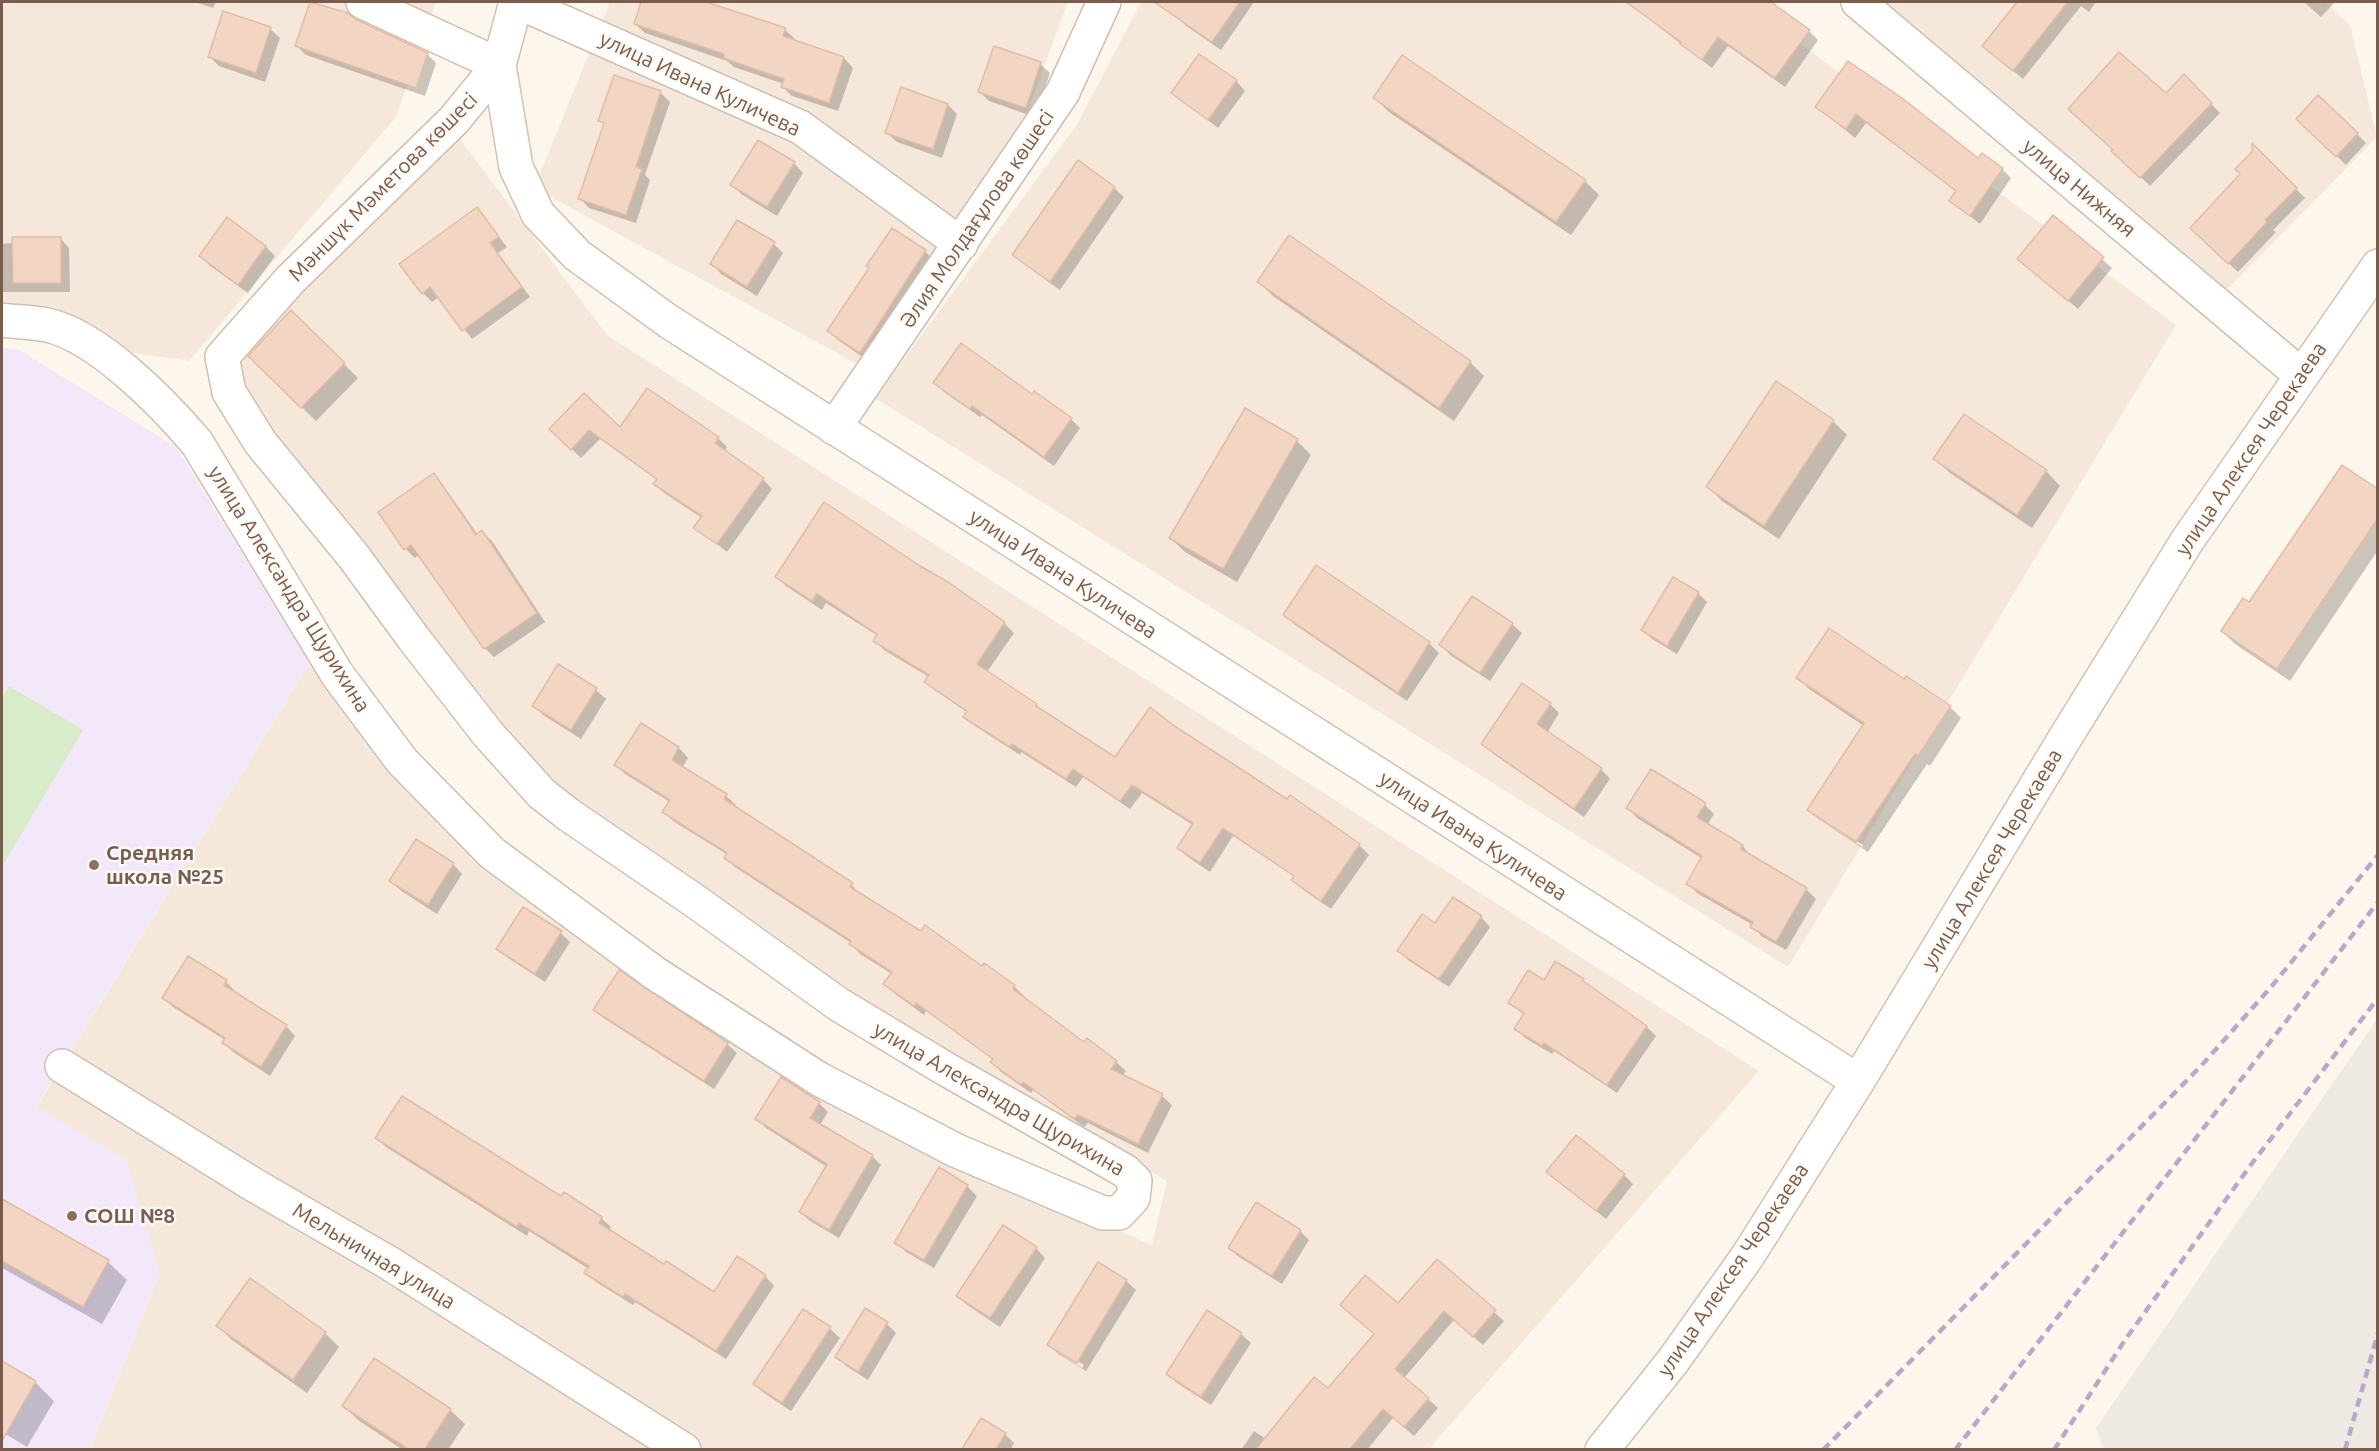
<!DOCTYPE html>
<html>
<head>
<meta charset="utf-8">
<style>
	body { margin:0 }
	#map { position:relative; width:2379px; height:1451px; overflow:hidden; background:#fdf6ec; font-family:Ubuntu,sans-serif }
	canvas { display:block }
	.frame { position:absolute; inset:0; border:3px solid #7a5c4d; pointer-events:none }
</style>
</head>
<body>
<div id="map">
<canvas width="2379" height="1451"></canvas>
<div class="frame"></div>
</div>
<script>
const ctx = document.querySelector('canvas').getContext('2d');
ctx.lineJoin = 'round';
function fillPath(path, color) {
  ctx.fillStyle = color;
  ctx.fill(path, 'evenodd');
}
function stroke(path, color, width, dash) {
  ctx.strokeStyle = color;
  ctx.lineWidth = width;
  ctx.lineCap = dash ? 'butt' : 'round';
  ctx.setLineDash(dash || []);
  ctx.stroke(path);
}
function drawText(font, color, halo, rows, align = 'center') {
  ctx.font = font + ' Ubuntu,sans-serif';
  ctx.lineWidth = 4.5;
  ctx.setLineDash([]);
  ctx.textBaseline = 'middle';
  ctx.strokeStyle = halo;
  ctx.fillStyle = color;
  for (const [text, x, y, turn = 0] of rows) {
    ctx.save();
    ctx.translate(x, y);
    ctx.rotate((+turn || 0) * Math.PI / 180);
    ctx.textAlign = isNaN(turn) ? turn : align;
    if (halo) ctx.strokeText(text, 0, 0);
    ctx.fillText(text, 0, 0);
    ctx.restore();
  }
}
fillPath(new Path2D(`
	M2,2h434l-40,115 -207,244 -187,-27z
	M610,2h458l-41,111 -170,251 -323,-176z
	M1141,2h604l431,323 -388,642 -913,-569 203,-275z
	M1852,2h473l25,23 27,112 -162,165z
	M457,135l150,200 1152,736 -331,379 -1338,-1 70,-176 -124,-165 274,-445 173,206 342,221 125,67 202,88 15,-64 -636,-375 -325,-432z`), '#f5e8da');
fillPath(new Path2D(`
	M2377,1019v430h-274l-7,-21z`), '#efe9e4');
fillPath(new Path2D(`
	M2,348l16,1 158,98 134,216 -274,444 90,52 34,114 -70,176h-88z`), '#f3e8fa');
fillPath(new Path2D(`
	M9,686l74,44 -81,137v-168z`), '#d8ecc9');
fillPath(new Path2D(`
	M195,2h21l-3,6z
	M643,2h69l-1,3 74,25 10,9 -1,3 50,16 9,10 -15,43 -46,-15 -9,-9 1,-3 -50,-17 -7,-6 -82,-28 -10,-9z
	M1185,2h69l-33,48 -36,-25 -9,-10z
	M1627,2h141l41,29 9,9 -33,47 -57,-41 -16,22z
	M2019,2h13l4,3 2,-3h58l-7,10 -8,-6 -58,73 -39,-33z
	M2304,2h31l-14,15z
	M354,20l73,34 9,9 -11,33 -119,-41 -9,-9z
	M270,29l10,9 -15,44 -46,-16 -9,-9z
	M1849,63l130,97 23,9 9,9 -31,46 -29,-23 6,-9 -91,-69 -11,15 -38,-31z
	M1040,64l10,9 -15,44 -46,-16 -9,-9z
	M2184,76l36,37 -70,73 -36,-35z
	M615,77l46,16 9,9 -25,73 5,5 -14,43 -47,-15 -9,-10 25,-73 -5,-4z
	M1236,81l9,10 -27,37 -45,-35z
	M1375,98l210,83 14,14 -28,40 -182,-123z
	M948,105l9,9 -15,44 -45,-16 -10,-9z
	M2307,128l50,6 9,9 -20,22z
	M2253,146l52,52 -32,32 3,2 -38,40 -37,-35 41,-63 11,-21z
	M794,163l9,10 -26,43 -36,-22 -9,-10z
	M1114,188l10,9 -64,93 -36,-26 -10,-9z
	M477,209l30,38 -9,6 32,44 -58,42 -33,-42 -7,5 -9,-9z
	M2053,217l59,51 -34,41 -59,-50z
	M227,219l39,28 9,9 -27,37 -38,-27 -9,-10z
	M60,238l9,10 1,44h-68v-48z
	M774,244l9,9 -26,43 -36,-22 -9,-10z
	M925,251l9,10 -64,101 -32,-22 -10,-9 43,-62z
	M1259,282l211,80 14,14 -30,45 -181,-125z
	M291,312l67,66 -42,43 -66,-65z
	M935,383l98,13 38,23 9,9 -26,38 -72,-51 -2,2 -36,-25z
	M1245,410l52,31 14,14 -74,127 -52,-30 -15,-14z
	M1964,416l82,55 14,15 -28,42 -82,-55 -15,-14z
	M1833,421l14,14 -68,104 -57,-38 -14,-14z
	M551,429h69l98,9 9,9 -3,5 39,27 9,10 -45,63 -32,-25 7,-9 -38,-25 -9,-9 2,-4 -57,-41 -19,19z
	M434,475l9,10 35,50 4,-3 10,9 53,81 -51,35 -9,-9 -66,-93 -4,3 -9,-9z
	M2378,490v60l-88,131 -55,-37 -13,-13z
	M919,567l28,16 57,40 10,10 -27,39 49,33 10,9 69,45 57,-33 116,75 2,-3 69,47 10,10 -38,54 -29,-20 -9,-9 2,-3 -62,-41 -23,36 -22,-15 -9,-9 14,-23 -51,-32 -12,16 -47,-32 -7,10 -55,-35 -1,3 -45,-29 -10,-10 3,-3 -32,-22 -10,-9 3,-5 -45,-27 -9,-9 3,-5 -52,-33 -4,7 -36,-24 -9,-10z
	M1317,567l112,76 10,10 -32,48 -113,-77 -9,-9z
	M1698,593l9,9 -30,52 -25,-15 -9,-9z
	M1472,598l40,26 10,9 -32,48 -40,-26 -9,-10z
	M559,666l37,24 10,9 -25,40 -38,-24 -9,-9z
	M1798,678l107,3 45,26 11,11 -31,48 -3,-2 -59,88 -47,-31 -12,-12 55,-83 -55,-37zM1820,816l43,29 -1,2 -42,-27z
	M1550,704l9,9 -12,20 54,36 9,10 -26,38 -92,-64 -9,-9z
	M641,725l38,23 9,10 -6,10 44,28 10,9 -2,3 118,77 8,10 154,91 10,10 -2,2 63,46 31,18 10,9 -4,5 40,20 10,9 -24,48 -60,-30 -4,4 -51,-37 -2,3 -30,-21 -9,-10 2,-2 -68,-49 -2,4 -30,-22 -9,-9 7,-10 -32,-20 -9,-11 -116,-76 -9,-9 2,-3 -55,-34 -9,-9 6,-10 -45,-28 -9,-9z
	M1705,805l9,9 -7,11 36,21 8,11 56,33 9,9 -30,51 -25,-14 -8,-11 -56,-32 -9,-10 15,-24 -66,-41 -9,-10z
	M416,841l37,23 9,10 -25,40 -37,-24 -9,-9z
	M1481,917l9,10 -41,60 -41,-27 -9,-10 37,-25z
	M561,933l9,9 -25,40 -37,-24 -10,-9z
	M1583,980l9,9 55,38 9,9 -39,57 -63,-42 -2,3 -27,-16 -9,-10 8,-13 -14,-12 35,-21z
	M226,982l9,9 -1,2 52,33 9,10 -25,40 -37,-24 -9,-9 1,-3 -52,-33 -9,-9z
	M595,1010l132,34 10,9 -23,36 -109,-70z
	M819,1103l9,9 -8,13 52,31 9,9 -42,73 -29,-17 -10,-9 27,-45 -61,-39 -9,-9z
	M377,1138l184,60 40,20 10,9 -2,4 56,35 50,28 50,-18 9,10 -48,73 -91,-57 -2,3 -37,-23 -10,-10 3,-3 -60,-38 -2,5 -141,-89z
	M939,1170l28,16 10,10 -43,72 -28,-16 -10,-10z
	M1548,1172l76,3 9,9 -27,35z
	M2,1201l106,61 19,18 -25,44 -100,-56z
	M1300,1231l9,9 -27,44 -43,-27 -10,-9z
	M1036,1248l9,10 -45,69 -33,-22 -9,-9z
	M1437,1261l67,60 -21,24 -29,-25 -50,58 34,30 -24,28 -21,-18 -26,32h-13l-5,-5 -3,5h-105l13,-19 12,8 62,-49z
	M1098,1264l28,17 10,9 -50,81 -28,-17 -9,-10zM1058,1349l26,16 -2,3 -24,-15z
	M803,1311l27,18 10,9 -49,73 -27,-18 -9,-9z
	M1207,1312l34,22 10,9 -40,62 -34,-22 -9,-9z
	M887,1324l9,9 -28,47 -22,-14 -9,-10z
	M218,1326l107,7 14,14 -32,46 -75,-53z
	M374,1360l76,50 15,14 -17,26h-45l-45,-30 -14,-14z
	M2,1363l33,19 19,19 -27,46 -25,-15z
	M981,1420l24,14 9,9 -4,7h-47z`), '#0003');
const building = new Path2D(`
	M310,2l38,11 7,6 73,34 -12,35 -121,-42z
	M641,2h65l80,26 -3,8 61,21 -15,46 -48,-16 3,-8 -61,-21 1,-4 -90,-30z
	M1154,2h86l-28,40z
	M1626,2h145l39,28 -35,48 -57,-41 -16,23 -22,-16 1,-2z
	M2017,2h51l-55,69 -31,-25z
	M223,11l48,16 -15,46 -48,-16z
	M994,46l47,16 -15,46 -48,-16z
	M2119,52l47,41 18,-19 28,29 -72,75 -29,-27 2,-1 -45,-41z
	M1199,54l38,26 -29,40 -37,-27z
	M1402,55l184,125 -30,42 -183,-124z
	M1848,61l54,37 76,60 4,-5 21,15 -33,48 -21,-15 7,-10 -100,-77 -10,15 -31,-22z
	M614,75l47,16 -25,76 6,2 -16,46 -48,-16 26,-76 -6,-2z
	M901,87l47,17 -15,45 -48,-16z
	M2318,95l40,38 -22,24 -40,-38z
	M758,140l37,22 -28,45 -37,-22z
	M2252,143l45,45 -32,32 2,2 -39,42 -38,-36 50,-54 -5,-5 17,-17z
	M1078,160l37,27 -65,95 -38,-27z
	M477,207l22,30 -9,6 32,44 -60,44 -32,-44 -8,7 -23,-30z
	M2053,215l51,42 -36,44 -51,-42z
	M227,217l39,29 -28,39 -39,-29z
	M737,220l38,22 -28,45 -37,-23z
	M892,228l34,22 -66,103 -33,-22 42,-63 -3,-2z
	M1289,235l182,126 -32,47 -182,-126z
	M12,237h49v46h-48z
	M291,310l54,53 -44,45 -53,-52z
	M961,343l71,51 2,-3 38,27 -28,39 -72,-51 -2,3 -37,-26z
	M1776,381l58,39 -70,106 -58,-39z
	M647,388l72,49 -4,6 49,35 -47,66 -24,-16 9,-12 -49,-32 4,-5 -68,-49 -18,20 -22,-21 35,-36 36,34z
	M1245,408l53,31 -75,130 -54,-31z
	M1964,414l83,56 -30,45 -84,-56z
	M2342,465l36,24v29l-101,151 -56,-38 22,-33 6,4z
	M434,473l42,62 6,-5 55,83 -53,36 -73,-104 -7,5 -26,-38z
	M824,502l96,64 28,16 57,40 -28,42 60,40 -1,2 79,51 35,-50 23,18 114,74 3,-4 70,49 -39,57 -30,-21 3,-4 -71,-48 -23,35 -23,-15 16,-25 -61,-38 -12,16 -47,-32 -7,10 -54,-35 -2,3 -47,-30 4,-6 -43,-29 5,-7 -56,-34 4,-7 -60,-40 -5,7 -37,-24z
	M1316,565l114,77 -32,51 -115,-78z
	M1673,577l26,15 -32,54 -26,-16z
	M1472,596l41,27 -33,50 -41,-28z
	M1829,628l75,51 2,-3 45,30 -33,50 -3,-2 -59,88 -49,-32 57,-87 -68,-45z
	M558,664l39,24 -26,42 -39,-24z
	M1522,683l29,20 -14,21 65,44 -28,41 -93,-65z
	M641,723l38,24 -7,13 55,34 -3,5 129,84 -3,4 71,44 4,-6 57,41 2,-3 31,22 -2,4 71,53 3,-4 30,23 -6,8 52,25 -25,50 -60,-29 -4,4 -51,-37 -2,3 -31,-23 3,-3 -77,-56 -2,3 -31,-22 9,-12 -43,-28 2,-3 -127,-83 3,-5 -65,-41 8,-12 -56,-35z
	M1651,769l55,34 -9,14 46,28 -2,4 66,39 -31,54 -26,-15 3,-5 -67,-38 16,-28 -76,-48z
	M416,839l38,24 -26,42 -39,-24z
	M1453,897l29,19 -43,63 -42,-28 25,-37 13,9z
	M523,907l39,24 -27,43 -39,-25z
	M188,956l39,24 -3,5 63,40 -26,42 -39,-24 3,-5 -63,-40z
	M1555,961l29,18 -1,2 64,45 -40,59 -63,-42 -2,3 -28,-17 10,-16 -16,-10 20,-33 16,10z
	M619,970l109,73 -24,38 -111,-71z
	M781,1077l39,25 -10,16 63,37 -44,75 -30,-18 28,-48 -72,-45z
	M402,1096l159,100 3,-4 38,25 -3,6 65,41 2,-3 48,31 23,-36 29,19 -50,76 -91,-57 -2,3 -39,-24 5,-7 -70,-43 -2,4 -142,-89z
	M1576,1135l49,39 -29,37 -50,-39z
	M939,1167l29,18 -44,75 -30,-17z
	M2,1199l107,61 -26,47 -81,-46z
	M1256,1202l45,28 -29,46 -44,-28z
	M1003,1225l34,22 -47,71 -34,-22z
	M1437,1259l59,51 -23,27 -29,-26 -49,58 34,29 -25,29 -21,-18 -33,40h-94l58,-72 14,11 46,-54 -34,-29 25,-30 33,28z
	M1098,1262l29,18 -50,83 -30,-18z
	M250,1278l76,54 -33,48 -77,-54z
	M865,1308l23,14 -30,50 -23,-15z
	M803,1309l28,18 -49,76 -29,-19z
	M1207,1310l35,23 -41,64 -35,-23z
	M374,1358l77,51 -26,40h-17l-66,-43z
	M2,1361l34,20 -34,60z
	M981,1418l25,15 -10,16h-34z`);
fillPath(building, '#f3d5c3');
stroke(building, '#e6bba3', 1.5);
const street = new Path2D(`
	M518,2l282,125 161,117
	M1858,2l443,373
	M2,320c15,2 31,2 45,5 51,11 117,79 150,118l140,231 65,87 90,92 164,121 163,105 136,71 148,63h16l14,-15 2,-17 -10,-10 -181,-103 -106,-64 -143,-103 -126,-86 -27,-21 -54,-60 -74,-95 -60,-82 -94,-115 -31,-50 -7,-35 68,-77 164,-160 45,-55 -136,-63
	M834,428l229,-336 41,-90
	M62,1066l192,119 135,78 295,187`);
const secondary = new Path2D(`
	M516,2l-17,63 17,102 22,47 39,41 91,66 1190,760
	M1602,1450l71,-89 74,-104 111,-176 207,-343 122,-197 191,-275`);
stroke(street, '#d1beb0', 36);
stroke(secondary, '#d6c0b0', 36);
stroke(street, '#fff', 33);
stroke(secondary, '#fff', 33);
stroke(new Path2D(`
	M1823,1450l378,-384 71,-80 106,-131
	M1955,1450l423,-548
	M2054,1450l71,-110 125,-174 128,-168
	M2345,1450l33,-117`), '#b9a8c9', 4.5, [9, 6]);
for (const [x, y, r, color] of [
	[94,865,6,"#8d6e63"],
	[72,1216,6,"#8d6e63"]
]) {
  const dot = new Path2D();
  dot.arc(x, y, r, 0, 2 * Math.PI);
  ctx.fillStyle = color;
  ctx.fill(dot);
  stroke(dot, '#fffaf3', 2);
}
drawText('21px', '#7a5c4d', '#fffaf3', [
	["улица Ивана Куличева",700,84,25],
	["Мәншүк Мәметова көшесі",383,187,-45],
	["улица Нижняя",2079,188,40],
	["Әлия Молдағұлова көшесі",977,219,-56],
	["улица Алексея Черекаева",2251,449,-56],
	["улица Ивана Куличева",1063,574,33],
	["улица Александра Щурихина",289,589,58],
	["улица Ивана Куличева",1473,836,33],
	["улица Алексея Черекаева",1992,859,-59],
	["улица Александра Щурихина",999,1099,30],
	["Мельничная улица",374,1256,31],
	["улица Алексея Черекаева",1733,1270,-56]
]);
drawText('bold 21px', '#785e54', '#fffaf3', [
	["Средняя",106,853],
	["школа №25",106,877],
	["СОШ №8",84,1216]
], 'left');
</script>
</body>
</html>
